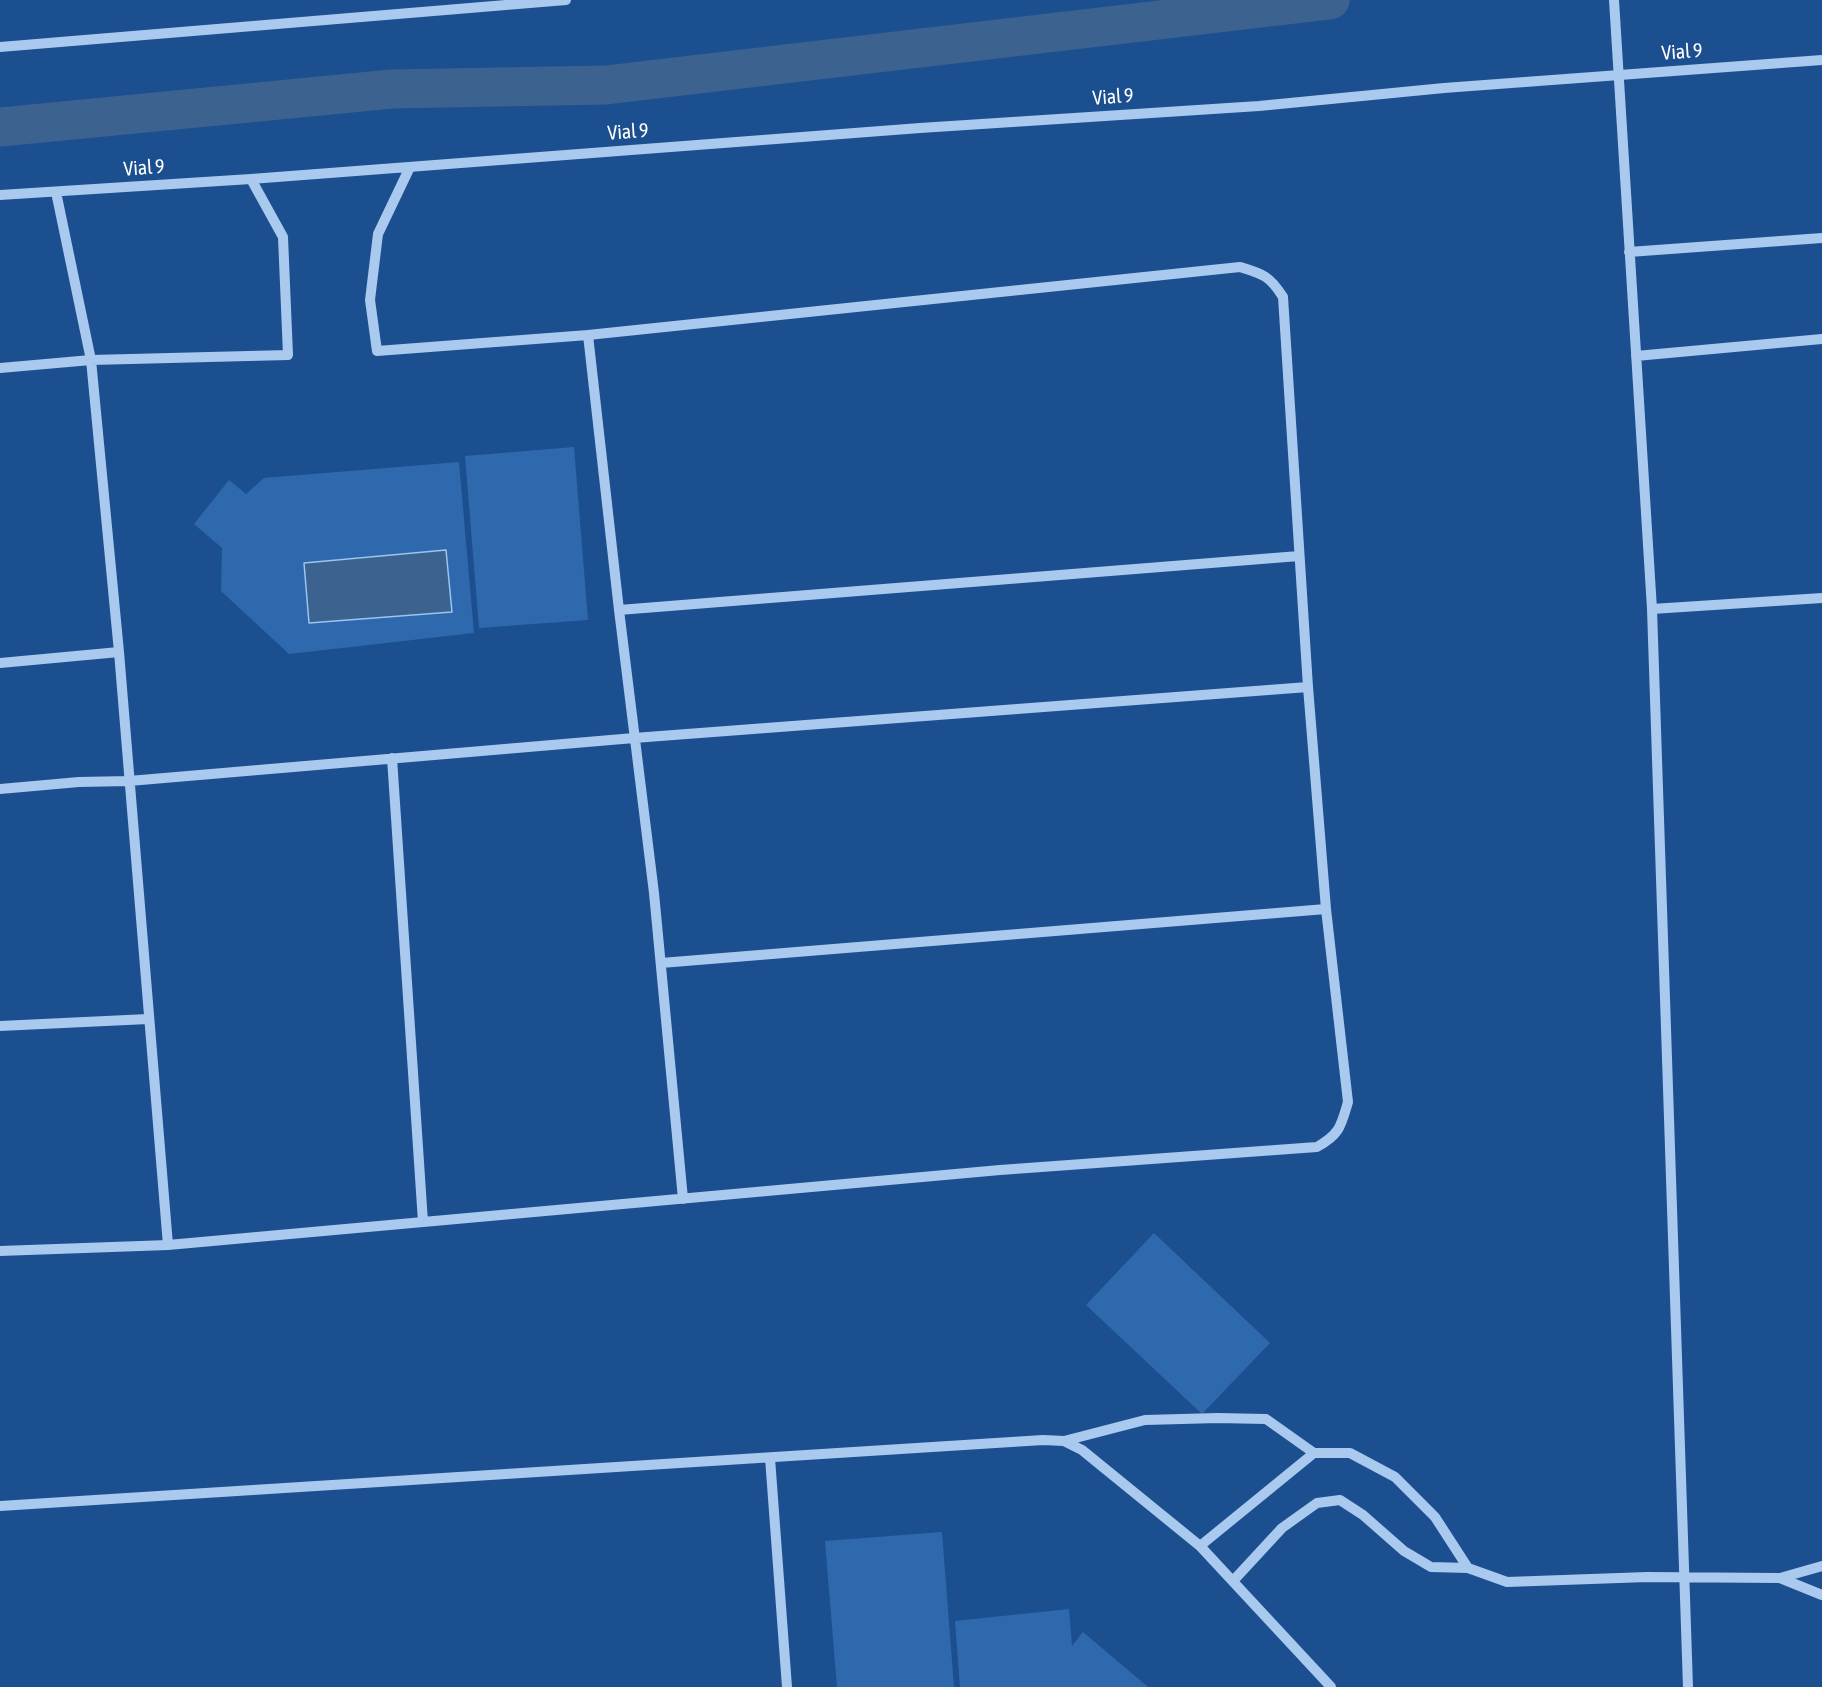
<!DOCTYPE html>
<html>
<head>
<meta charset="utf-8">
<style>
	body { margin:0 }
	canvas { display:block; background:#1b4f8f }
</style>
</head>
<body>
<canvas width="1822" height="1687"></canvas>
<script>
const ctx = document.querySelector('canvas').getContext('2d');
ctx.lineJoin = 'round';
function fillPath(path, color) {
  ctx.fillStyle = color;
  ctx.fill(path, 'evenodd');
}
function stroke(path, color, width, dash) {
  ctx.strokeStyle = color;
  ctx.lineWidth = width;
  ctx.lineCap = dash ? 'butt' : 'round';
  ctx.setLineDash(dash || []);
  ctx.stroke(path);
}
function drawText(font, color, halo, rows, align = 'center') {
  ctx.font = font + ' "Asap Condensed",sans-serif';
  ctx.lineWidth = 5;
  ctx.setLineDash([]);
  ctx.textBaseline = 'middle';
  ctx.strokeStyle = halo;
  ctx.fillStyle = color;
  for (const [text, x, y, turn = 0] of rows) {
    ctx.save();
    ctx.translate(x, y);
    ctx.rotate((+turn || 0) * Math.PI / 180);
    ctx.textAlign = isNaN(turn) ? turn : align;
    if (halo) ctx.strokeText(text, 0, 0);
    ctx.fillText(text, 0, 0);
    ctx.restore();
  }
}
fillPath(new Path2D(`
	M574,447l14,173 -109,8 -14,-172z
	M459,462l15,171 -185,21 -68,-63 1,-43 -28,-24 35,-44 17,14 18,-16z
	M1154,1233l116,110 -68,71 -116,-109z
	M942,1532l12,155h-117l-12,-146z
	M1069,1609l3,37 11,-14 65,55h-188l-5,-66z`), '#2e69ad');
const water = new Path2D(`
	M446,550l6,62 -143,11 -5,-60z`);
fillPath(water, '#3c6290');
stroke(water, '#9cc4f0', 1.5);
stroke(new Path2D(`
	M0,127l392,-38 214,-4 724,-85`), '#3c6290', 39);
stroke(new Path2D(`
	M1614,0l38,609 36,1078
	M0,47l566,-47
	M56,192l35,168 28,292 49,593
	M0,195l251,-16 669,-51 339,-22 185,-18 378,-28
	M1629,252l193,-14
	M588,335l31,275 35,283 29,306
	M1636,356l186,-17
	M0,368l91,-8 197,-5 -5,-118 -32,-58
	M1652,609l170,-11
	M619,610l680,-54
	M0,663l119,-11
	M392,758l31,464
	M0,789l79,-7 50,-1 505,-43 674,-51
	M661,963l665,-54
	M0,1026l148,-7
	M0,1251l168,-6 832,-75 317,-23c23,-13 24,-21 31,-45l-22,-193 -18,-222 -25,-390c-13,-21 -20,-23 -43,-30l-652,68 -211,16 -7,-51 8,-66 32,-67
	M1064,1441l81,-21 73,-2 48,1 48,34h36l45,24 40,40 33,51
	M770,1458l17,229
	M0,1506l1043,-66 21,1 18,9 118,96 131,141
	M1200,1546l114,-93
	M1780,1578l42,17
	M1233,1581l49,-53 35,-25 23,-3 23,15 41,36 27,16 37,1 39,14 140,-5 133,1 42,-12`), '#a9c9ee', 10);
drawText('20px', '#fff', '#1b4f8f', [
	["Vial 9",1682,52,-4],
	["Vial 9",1113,97,-4],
	["Vial 9",628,132,-4],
	["Vial 9",144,168,-4]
]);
</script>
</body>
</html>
